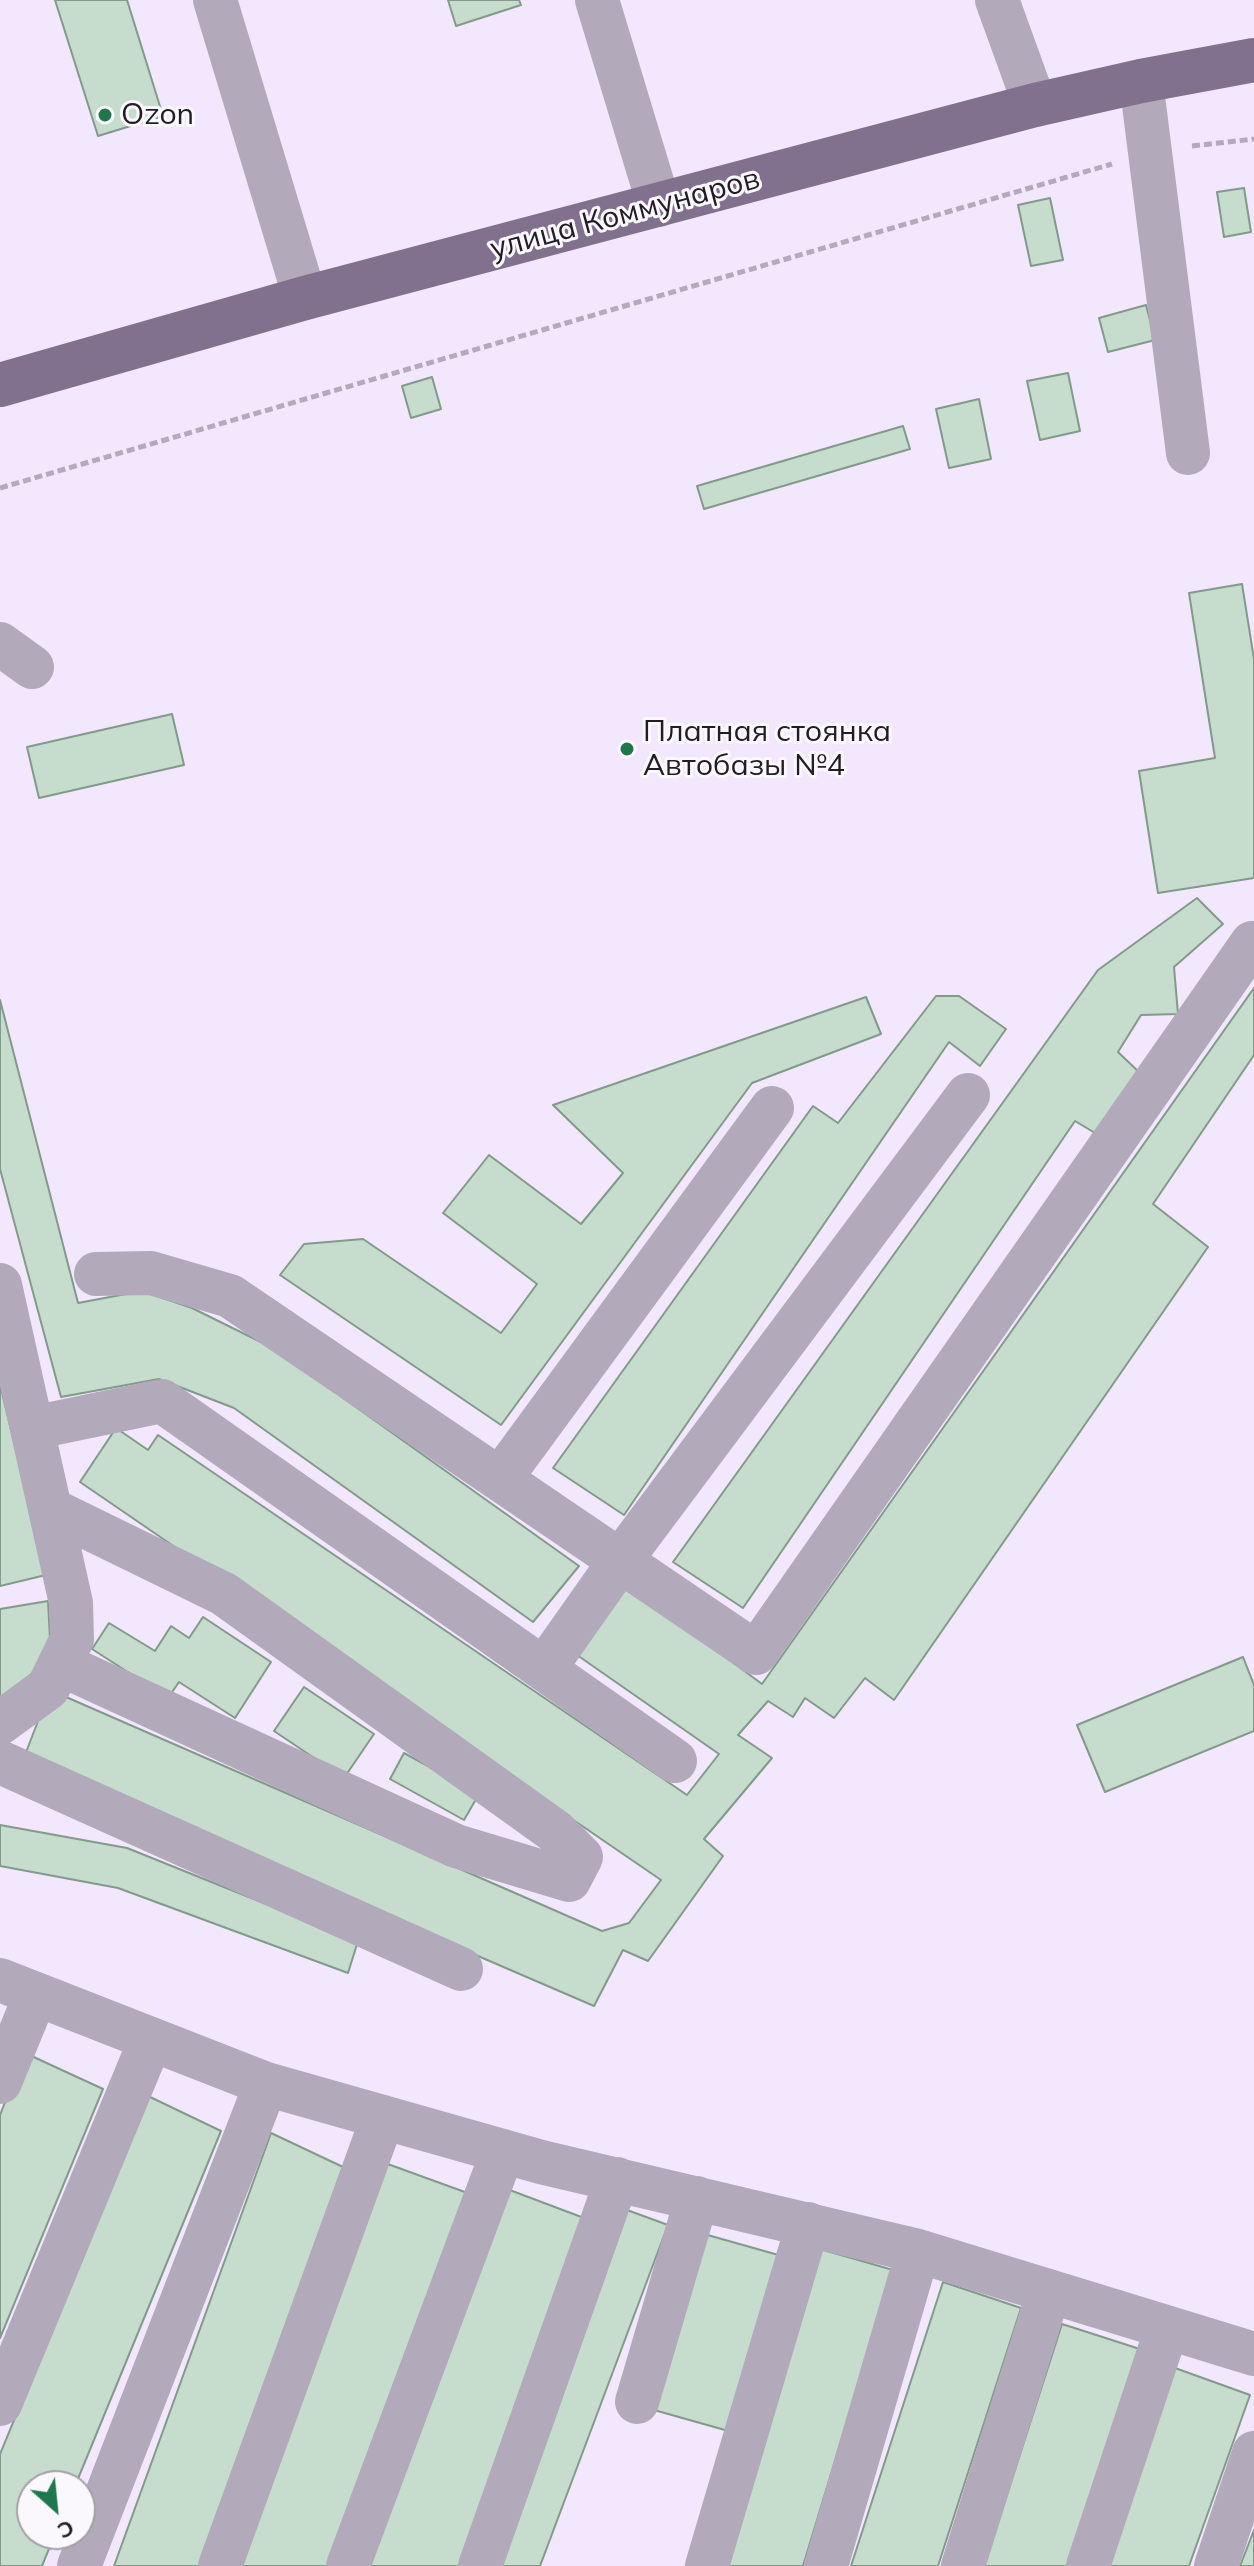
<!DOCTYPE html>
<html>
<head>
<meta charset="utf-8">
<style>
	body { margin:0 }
	#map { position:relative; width:1254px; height:2566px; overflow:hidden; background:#f3e7fd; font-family:Mulish,sans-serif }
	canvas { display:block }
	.north { position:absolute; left:16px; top:2470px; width:80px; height:80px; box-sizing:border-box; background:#fbf8fd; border:2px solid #a4a0a6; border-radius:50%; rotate:153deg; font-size:22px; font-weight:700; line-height:32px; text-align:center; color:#211d24 }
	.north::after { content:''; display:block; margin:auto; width:28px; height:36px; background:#1f784c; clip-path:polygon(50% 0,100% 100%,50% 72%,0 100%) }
</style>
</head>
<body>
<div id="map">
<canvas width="1254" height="2566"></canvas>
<div class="north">С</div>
</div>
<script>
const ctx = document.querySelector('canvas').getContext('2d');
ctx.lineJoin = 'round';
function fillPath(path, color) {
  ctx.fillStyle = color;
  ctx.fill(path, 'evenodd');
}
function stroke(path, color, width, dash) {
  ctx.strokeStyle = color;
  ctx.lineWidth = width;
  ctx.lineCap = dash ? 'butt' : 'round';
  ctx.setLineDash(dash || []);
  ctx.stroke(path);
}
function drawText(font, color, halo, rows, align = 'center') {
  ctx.font = font + ' Mulish,sans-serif';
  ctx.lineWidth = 6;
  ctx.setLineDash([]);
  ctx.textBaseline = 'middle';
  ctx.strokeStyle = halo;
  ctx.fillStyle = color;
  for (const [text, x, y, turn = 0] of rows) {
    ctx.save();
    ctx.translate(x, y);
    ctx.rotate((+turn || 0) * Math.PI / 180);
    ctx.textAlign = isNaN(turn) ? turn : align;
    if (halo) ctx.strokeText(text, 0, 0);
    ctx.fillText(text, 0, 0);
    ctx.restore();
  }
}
const building = new Path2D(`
	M55,0h72l36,116 -65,20z
	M448,0h71l2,5 -65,21z
	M1244,188l7,44 -27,5 -7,-45z
	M1050,198l13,62 -32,6 -13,-61z
	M1146,305l9,35 -47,12 -9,-34z
	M1068,373l12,58 -40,9 -13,-59z
	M432,377l9,32 -30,9 -9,-32z
	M979,399l12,60 -42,9 -13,-59z
	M903,426l7,23 -206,60 -7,-23z
	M1242,584l12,75v219l-96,15 -19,-122 76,-13 -26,-165z
	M172,714l12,51 -145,33 -12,-51z
	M1197,898l26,26 -49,43 4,47 -37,1 -23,37 24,23 -42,61 -25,-15 -332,487 -70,-46 425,-592z
	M1254,988v67l-101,149 55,43 -314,453 -29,-22 -31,40 -29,-20 -12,19 -25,-16 -30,34 34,23 -68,81 19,17 -75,105 -25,-11 -29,56 -571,-246 27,-70 552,241 27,-8 32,-43 -581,-398 36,-54 32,22 10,-15 529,360 32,-41 -142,-99 50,-71 135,100z
	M936,996h23l47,33 -26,37 -31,-24 -325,473 -71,-47 260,-362 25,17z
	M866,997l15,37 -129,49 -251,342 -221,-150 24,-31 59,-5 138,94 36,-49 -94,-71 46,-58 92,69 42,-51 -70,-68z
	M0,1000l78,303 64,-12 50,17 81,40 306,218 -46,56 -299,-214 -75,-29 -98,18 -61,-228z
	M0,1384l46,191 -46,11z
	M48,1601l3,58 -51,39v-89z
	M203,1617l68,45 -36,56 -56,-36 -11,16 -76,-49 17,-26 46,28 16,-25 18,12z
	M1243,1657l11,28v46l-149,61 -28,-67z
	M304,1687l70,47 -30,44 -70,-47z
	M404,1753l75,41 -15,26 -74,-41z
	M0,1825l127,23 231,93 -10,32 -230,-85 -118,-22z
	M25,2053l78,36 -103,249v-223z
	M148,2096l73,35 -146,355h-43v48h23l-13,32h-42v-112z
	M271,2133l72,34 -143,399h-86z
	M385,2163l88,32 -136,371h-100z
	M507,2189l85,32 -130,345h-96z
	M627,2210l41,15 -128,341h-47z
	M704,2234l78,22 -50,176 -78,-22z
	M820,2249l73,21 -90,296h-80z
	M943,2282l78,26 -83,258h-87z
	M1062,2324l84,27 -70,215h-92z
	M1175,2368l75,27 -61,171h-85z
	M1254,2530v36h-14z`);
fillPath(building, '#c6ddce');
stroke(building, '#83998b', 2);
stroke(new Path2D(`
	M1192,146l62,-7
	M0,488l1112,-324`), '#b4aabc', 5, [8, 4]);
stroke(new Path2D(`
	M215,0l90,298
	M597,0l62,205
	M997,0l38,105
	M1141,81l47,372
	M0,644l32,23
	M96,1274l55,-1 79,23 526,357 496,-710
	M0,1285l71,318 1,36 -24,49 -48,35
	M32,1428l130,-27 513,360
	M500,1479l272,-371
	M50,1509l174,85 332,238 25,25 -12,23 -113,-34 -396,-182
	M544,1669l76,-108 348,-466
	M0,1762l461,207
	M0,1980l266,104 275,78 377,89 336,103
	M0,2082l36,-88
	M637,2402l60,-204
	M0,2404l151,-365
	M79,2566l187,-482
	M220,2566l163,-449
	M348,2566l155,-415
	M480,2566l137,-387
	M707,2566l101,-342
	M826,2566l92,-315
	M963,2566l86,-275
	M1088,2566l79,-238
	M1216,2566l38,-113`), '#b2a9ba', 44);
stroke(new Path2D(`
	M0,385l305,-87 730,-193 106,-24 113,-21`), '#82718e', 44);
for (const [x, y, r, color] of [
	[105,115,8,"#1f784c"],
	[627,749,8,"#1f784c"]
]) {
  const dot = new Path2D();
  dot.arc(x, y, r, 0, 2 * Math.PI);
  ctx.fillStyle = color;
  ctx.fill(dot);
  stroke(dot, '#fbf8fd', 3);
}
drawText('30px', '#211d24', '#fbf8fd', [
	["Ozon",121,115],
	["Платная стоянка",643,732],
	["Автобазы №4",643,766]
], 'left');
drawText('30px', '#211d24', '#fbf8fd', [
	["улица Коммунаров",625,214,-15]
]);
</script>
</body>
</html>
